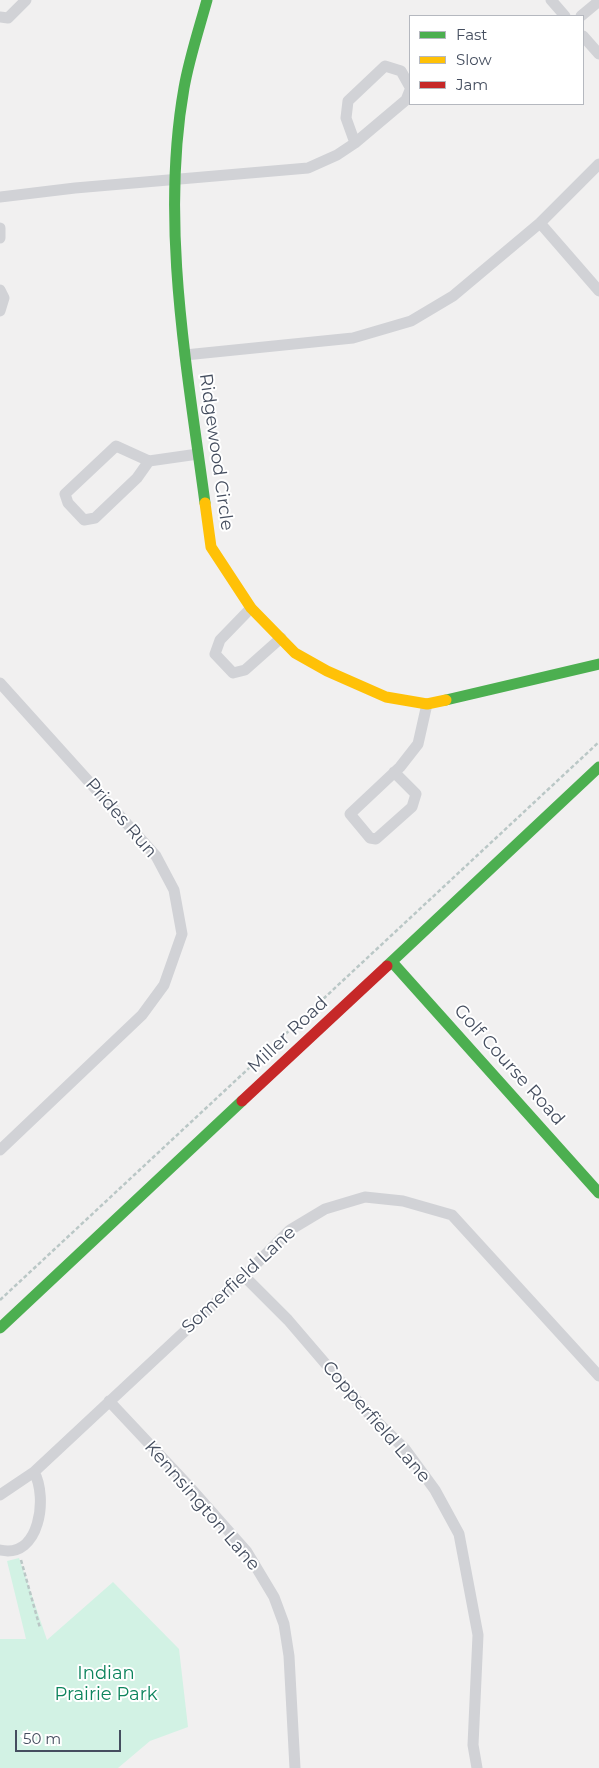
<!DOCTYPE html>
<html>
<head>
<meta charset="utf-8">
<style>
	body { margin:0 }
	#map { position:relative; width:599px; height:1768px; overflow:hidden; background:#f1f0f0; font-family:Montserrat,sans-serif }
	canvas { display:block }
	.legend { position:absolute; left:409px; top:15px; width:175px; height:90px; box-sizing:border-box; background:#fff; border:1px solid #b5b8bf; margin:0; padding:6px 9px; list-style:none; font-size:15px; color:#454e5f }
	.legend li { display:flex; align-items:center; gap:10px; height:25px }
	.legend b { width:25px; border:1px solid #b5b8bf }
	.scale { position:absolute; left:15px; top:1730px; width:106px; height:22px; box-sizing:border-box; border:2px solid #454e5f; border-top:0; padding-left:6px; font-size:15px; line-height:18px; white-space:nowrap; color:#454e5f; -webkit-text-stroke:4px #fff; paint-order:stroke }
</style>
</head>
<body>
<div id="map">
<canvas width="599" height="1768"></canvas>
<ul class="legend">
<li><b style="height:6px;background:#4caf50"></b>Fast</li>
<li><b style="height:6px;background:#ffc107"></b>Slow</li>
<li><b style="height:6px;background:#c62828"></b>Jam</li>
</ul>
<div class="scale">50 m</div>
</div>
<script>
const ctx = document.querySelector('canvas').getContext('2d');
ctx.lineJoin = 'round';
function fillPath(path, color) {
  ctx.fillStyle = color;
  ctx.fill(path, 'evenodd');
}
function stroke(path, color, width, dash) {
  ctx.strokeStyle = color;
  ctx.lineWidth = width;
  ctx.lineCap = dash ? 'butt' : 'round';
  ctx.setLineDash(dash || []);
  ctx.stroke(path);
}
function drawText(font, color, halo, rows, align = 'center') {
  ctx.font = font + ' Montserrat,sans-serif';
  ctx.lineWidth = 4;
  ctx.setLineDash([]);
  ctx.textBaseline = 'middle';
  ctx.strokeStyle = halo;
  ctx.fillStyle = color;
  for (const [text, x, y, turn = 0] of rows) {
    ctx.save();
    ctx.translate(x, y);
    ctx.rotate((+turn || 0) * Math.PI / 180);
    ctx.textAlign = isNaN(turn) ? turn : align;
    if (halo) ctx.strokeText(text, 0, 0);
    ctx.fillText(text, 0, 0);
    ctx.restore();
  }
}
fillPath(new Path2D(`
	M19,1558l28,82 66,-58 66,67 9,78 -38,14 -32,27h-118v-129h26l-19,-78z`), '#d2f2e4');
stroke(new Path2D(`
	M0,1300l599,-558
	M21,1560l19,68`), '#bac7c6', 2.5, [4, 2.5]);
stroke(new Path2D(`
	M551,0l14,16
	M581,16l18,-15
	M0,17l8,1 18,-18
	M583,36l16,18
	M355,143l-9,-25 2,-17 37,-35 16,5 9,16
	M0,197l75,-9 233,-20 29,-13 18,-12 51,-43 4,-10
	M540,223l59,68
	M0,228v10
	M0,290l4,8 -4,13
	M185,355l168,-17 58,-17 42,-25 87,-73 59,-59
	M149,461l-12,17 -42,40 -11,2 -16,-17 -3,-9 51,-48 33,15 49,-7
	M251,608l-31,32 -5,14 18,19 12,-3 36,-32
	M0,683l156,173 18,34 8,44 -18,51 -22,30 -142,135
	M394,772l22,22 -4,13 -36,32 -6,-1 -20,-24 50,-47 18,-23 9,-40
	M244,1276l44,44 78,91 39,38 30,41 24,44 19,101 -5,110 4,23
	M109,1401l77,82 61,69 27,45 10,27 5,32 6,112
	M0,1495l34,-23 210,-196 46,-46 35,-21 40,-12 38,4 49,14 147,161
	M0,1550c40,9 48,-53 34,-78`), '#d1d2d6', 11);
stroke(new Path2D(`
	M205,503c-18,-135 -45,-280 -21,-415 5,-29 15,-59 23,-88
	M446,700l153,-36
	M392,962l207,231
	M387,966l212,-199
	M0,1328l242,-227`), '#4caf50', 11);
stroke(new Path2D(`
	M205,503l6,44 40,61 44,45 32,18 59,26 41,7 19,-4`), '#ffc107', 11);
stroke(new Path2D(`
	M242,1101l145,-135`), '#c62828', 11);
drawText('18px', '#454e5f', '#fff', [
	["Ridgewood Circle",216,452,82],
	["Prides Run",121,818,49],
	["Miller Road",288,1035,-43],
	["Golf Course Road",509,1065,48],
	["Somerfield Lane",239,1280,-43],
	["Copperfield Lane",376,1422,49],
	["Kennsington Lane",202,1506,49]
]);
drawText('18px', '#0c845c', '#fff', [
	["Indian",106,1674],
	["Prairie Park",106,1695]
]);
</script>
</body>
</html>
